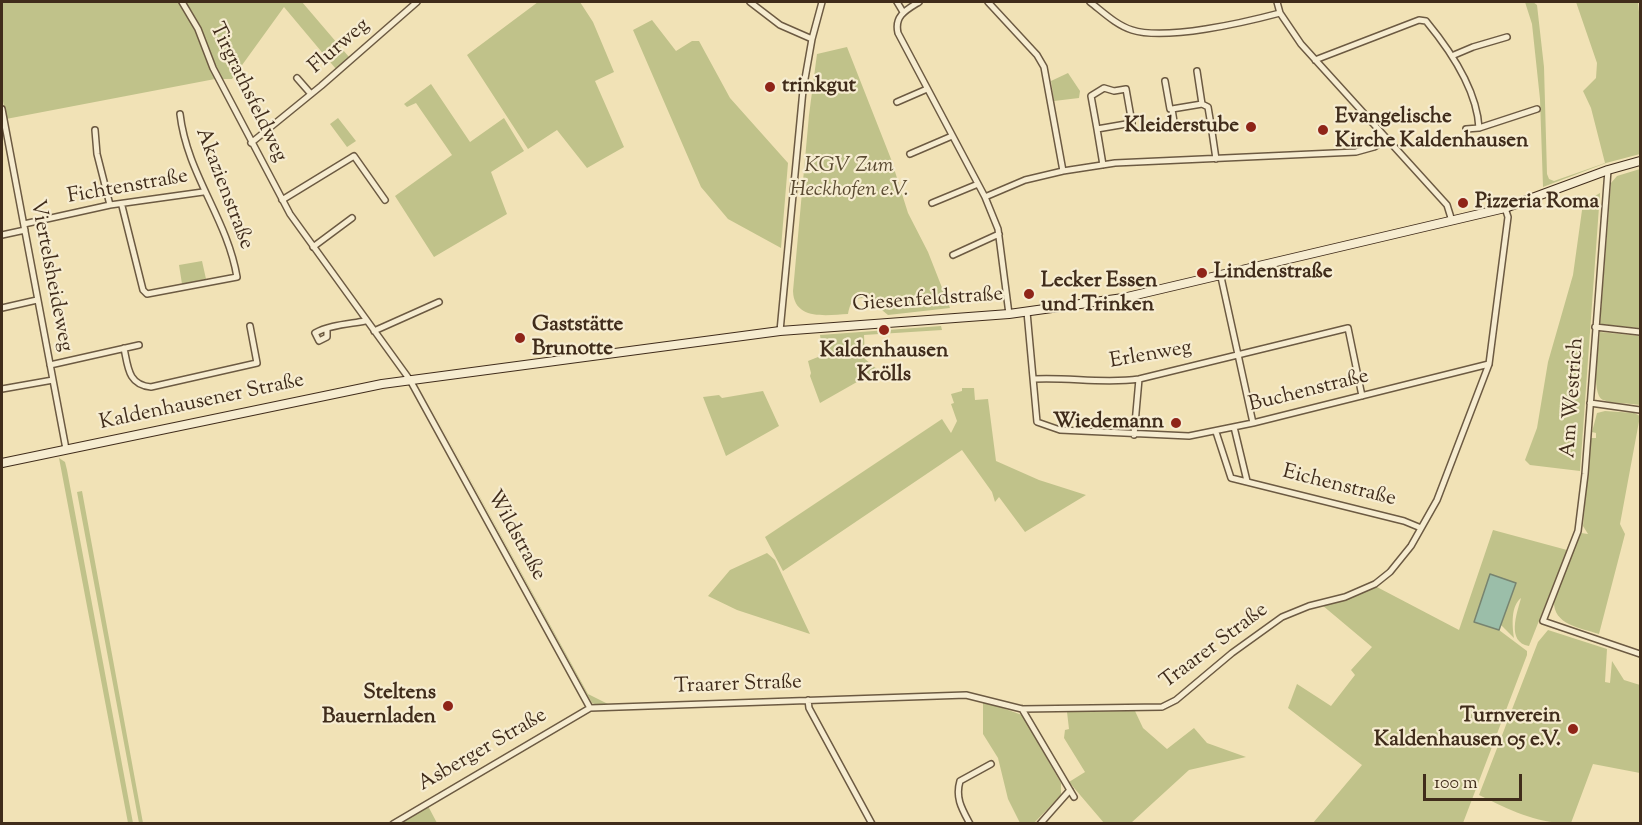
<!DOCTYPE html>
<html>
<head>
<meta charset="utf-8">
<style>
	body { margin:0 }
	#map { position:relative; width:1642px; height:825px; overflow:hidden; background:#f1e2b6; font-family:"Sorts Mill Goudy",serif }
	canvas { display:block }
	.frame { position:absolute; inset:0; border:3px solid #402c1b; pointer-events:none }
	.scale { position:absolute; left:1423px; top:774px; width:99px; height:27px; box-sizing:border-box; border:3px solid #402c1b; border-top:0; padding-left:8px; font-size:18px; line-height:21px; white-space:nowrap; color:#402c1b; -webkit-text-stroke:4px #f6ecd0; paint-order:stroke }
</style>
</head>
<body>
<div id="map">
<canvas width="1642" height="825"></canvas>
<div class="frame"></div>
<div class="scale">100 m</div>
</div>
<script>
const ctx = document.querySelector('canvas').getContext('2d');
ctx.lineJoin = 'round';
function fillPath(path, color) {
  ctx.fillStyle = color;
  ctx.fill(path, 'evenodd');
}
function stroke(path, color, width, dash) {
  ctx.strokeStyle = color;
  ctx.lineWidth = width;
  ctx.lineCap = dash ? 'butt' : 'round';
  ctx.setLineDash(dash || []);
  ctx.stroke(path);
}
function drawText(font, color, halo, rows, align = 'center') {
  ctx.font = font + ' "Sorts Mill Goudy",serif';
  ctx.lineWidth = 4.5;
  ctx.setLineDash([]);
  ctx.textBaseline = 'middle';
  ctx.strokeStyle = halo;
  ctx.fillStyle = color;
  for (const [text, x, y, turn = 0] of rows) {
    ctx.save();
    ctx.translate(x, y);
    ctx.rotate((+turn || 0) * Math.PI / 180);
    ctx.textAlign = isNaN(turn) ? turn : align;
    if (halo) ctx.strokeText(text, 0, 0);
    ctx.fillText(text, 0, 0);
    ctx.restore();
  }
}
fillPath(new Path2D(`
	M2,2h300l47,55 -13,12 -52,-62 -52,72h-17l-209,40 -4,-24z
	M538,2h42l13,20 21,50 -19,9 29,66 -37,21 -30,-38 -29,19 -61,-94z
	M1525,2h8l4,3 7,62 3,107 2,5 5,2 51,-18 -14,-55 -8,-17 13,-13 1,-15 -21,-61h62l2,20v132l-34,9 -63,24 -3,-88 -8,-75z
	M652,20l24,31 16,-10h7l31,57 58,65 -7,85 -53,-29 -27,-32 -68,-157z
	M847,47l44,112 17,54 20,39 22,56 -62,7 -21,-17c-14,0 -16,2 -19,16 -21,1 -54,7 -55,-23l16,-176 8,-61z
	M1068,73l12,18 -1,7 -25,3 -3,-20z
	M431,84l39,58 34,-24 20,33 -33,21 16,42 -73,43 -39,-61 57,-41 -36,-52 -9,4 -3,-3z
	M338,118l18,23 -9,6 -17,-23z
	M1640,169v159l-40,-4 11,-141 6,-7z
	M1600,193l-20,278 -50,-6 -5,-5 12,-32 11,-66 25,-87 10,-72z
	M202,261l4,18 -24,5 -3,-19z
	M941,326l1,4 -78,5 1,24 13,11 -58,33 -10,-27 1,-3 -3,-12 15,-6 -3,-20z
	M1600,332l40,4v69c-10,-2 -27,-1 -37,-5 -13,-6 -4,-55 -3,-68z
	M962,388h12l1,12 13,-1 8,62 43,19 47,15 -61,37 -26,-35 -4,5 -3,-10 -30,-42 -179,121 -18,-34 177,-118 9,14 6,-12 -6,-17 3,-1 -3,-9 11,-3z
	M763,391l16,35 -53,30 -23,-59 16,-2 3,3z
	M423,393l165,301 20,10 169,-5 -177,7 -8,-3z
	M1605,411l29,2 6,3 -20,108 5,10 -26,100c-18,-6 -46,-9 -45,-33l25,-66 2,-2 7,1 -5,-8 8,-88h5v-5l-4,-1 5,-19z
	M59,458l6,4 2,8 66,353h-5z
	M82,491l61,332h-4l-62,-331z
	M1493,530l74,20 -38,96c-23,-4 -12,-33 -8,-48 -10,8 -9,26 -7,40l-13,-13 15,-42 -42,39 25,8 28,21v4l-64,168h-150l49,-58 -74,-57 9,-24 34,22 24,-31 -4,-5 21,-23 -50,-42 53,-19 84,44z
	M767,553l8,7 35,74 -73,-24 -29,-14 22,-26z
	M1548,630l59,19 -2,33 5,1 2,-22 12,19 16,5v88l-47,-9 -22,59c-34,1 -61,-13 -92,-28l59,-153z
	M983,701l39,14 39,68v12l-27,28h-14l-12,-24 -10,-41 -15,-24z
	M1135,711l8,17 24,21 27,-21 13,15 39,14 -57,13 -58,53h-27l-35,-41 16,-10 -21,-34 1,-8 4,-1 -2,-17z
	M428,806l9,17 -38,1z`), '#c0c28a');
const water = new Path2D(`
	M1490,574l26,9 -17,47 -25,-8z`);
fillPath(water, '#9bbea9');
stroke(water, '#778470', 1.5);
const street = new Path2D(`
	M182,2l16,27 15,39 77,146 120,166 180,328
	M750,2l30,23 32,14
	M897,2l6,10
	M919,2c-13,8 -25,14 -21,31l87,164 13,32 11,85
	M988,2l49,53 7,12 19,104
	M1090,2c13,10 26,23 42,28 34,11 114,-8 148,-17
	M1277,2l3,11 21,31 146,161 5,16
	M1454,55l19,-8 34,-10
	M1315,60l104,-40 7,1c24,29 51,69 53,107l58,-19
	M1197,71l5,33 -30,5 3,19 36,-3 5,34
	M297,78l14,16
	M1165,81l5,28h2
	M897,102l30,-13
	M1202,104l6,3 3,18
	M2,109l64,340
	M1097,129l-6,-33 13,-8 10,3 12,-2 6,34 -35,6 6,36
	M1466,129l13,-1
	M95,130l2,24 13,51
	M251,143l70,-57 96,-84
	M910,154l42,-18
	M1608,170l-23,304 -7,57 -35,90 97,33
	M985,197l40,-17 38,-9 52,-8 241,-11 18,-5 13,-8
	M282,200l72,-44 31,44
	M932,203l46,-19
	M122,206l21,84 4,4 90,-17c-10,-59 -50,-103 -57,-163
	M24,224l86,-19 93,-13
	M2,235l23,-5
	M313,247l39,-29
	M953,255l46,-21
	M1221,277l32,146
	M2,308l35,-8
	M1027,312l10,110 23,8 129,6 64,-13 236,-59
	M1595,327l45,5
	M327,329v8l-8,4 -4,-8c14,-8 34,-9 50,-12
	M374,331l65,-29
	M780,331l23,-241 9,-51 10,-37
	M124,348c4,19 4,37 27,39l106,-24 -7,-37
	M50,365l89,-20
	M1034,379c35,-2 70,5 105,0l209,-51 14,68
	M2,389l51,-9
	M1590,403l50,7
	M1234,427l13,54
	M1216,432l15,46 173,43 17,7
	M1134,435l5,-56
	M808,700l1,8 63,116
	M1022,709l52,88
	M393,824l197,-116 376,-13 56,14 140,-2 14,-7 56,-47 50,-36 27,-11 36,-9 30,-13 15,-12 21,-26 26,-46 52,-136 19,-147 -3,-9
	M970,824c-8,-15 -15,-26 -10,-43l31,-17
	M1040,824l30,-34`);
const secondary = new Path2D(`
	M2,463l380,-79 398,-53 229,-17 114,-16 382,-90 103,-38 32,-9`);
stroke(street, '#6c5a42', 8);
stroke(secondary, '#402c1b', 10);
stroke(street, '#f6ecd0', 5);
stroke(secondary, '#f6ecd0', 8);
for (const [x, y, r, color] of [
	[770,87,6,"#8f2418"],
	[1251,127,6,"#8f2418"],
	[1323,130,6,"#8f2418"],
	[1463,203,6,"#8f2418"],
	[1202,273,6,"#8f2418"],
	[1029,294,6,"#8f2418"],
	[884,330,6,"#8f2418"],
	[520,338,6,"#8f2418"],
	[1176,423,6,"#8f2418"],
	[448,706,6,"#8f2418"],
	[1573,729,6,"#8f2418"]
]) {
  const dot = new Path2D();
  dot.arc(x, y, r, 0, 2 * Math.PI);
  ctx.fillStyle = color;
  ctx.fill(dot);
  stroke(dot, '#f6ecd0', 2);
}
drawText('21px', '#402c1b', '#f6ecd0', [
	["Flurweg",340,47,-41],
	["Tirgrathsfeldweg",247,93,64],
	["Fichtenstraße",128,188,-10],
	["Akazienstraße",223,189,69],
	["Viertelsheideweg",50,276,79],
	["Giesenfeldstraße",928,301,-4],
	["Erlenweg",1151,356,-10],
	["Buchenstraße",1309,392,-14],
	["Am Westrich",1574,398,-86],
	["Kaldenhausener Straße",202,403,-12],
	["Eichenstraße",1339,487,14],
	["Wildstraße",515,536,61],
	["Traarer Straße",1215,647,-37],
	["Traarer Straße",738,686,-2],
	["Asberger Straße",483,751,-30]
]);
drawText('bold 21px', '#402c1b', '#f6ecd0', [
	["trinkgut",782,87],
	["Evangelische",1335,118],
	["Kirche Kaldenhausen",1335,142],
	["Kleiderstube",1239,127,"right"],
	["Pizzeria Roma",1475,203],
	["Lindenstraße",1214,273],
	["Lecker Essen",1041,282],
	["und Trinken",1041,306],
	["Gaststätte",532,326],
	["Brunotte",532,350],
	["Kaldenhausen",884,352,"center"],
	["Krölls",884,376,"center"],
	["Wiedemann",1164,423,"right"],
	["Steltens",436,694,"right"],
	["Bauernladen",436,718,"right"],
	["Turnverein",1561,717,"right"],
	["Kaldenhausen 05 e.V.",1561,741,"right"]
], 'left');
drawText('italic 21px', '#5a4a31', '#f6ecd0', [
	["KGV Zum",849,167],
	["Heckhofen e.V.",849,191]
]);
</script>
</body>
</html>
